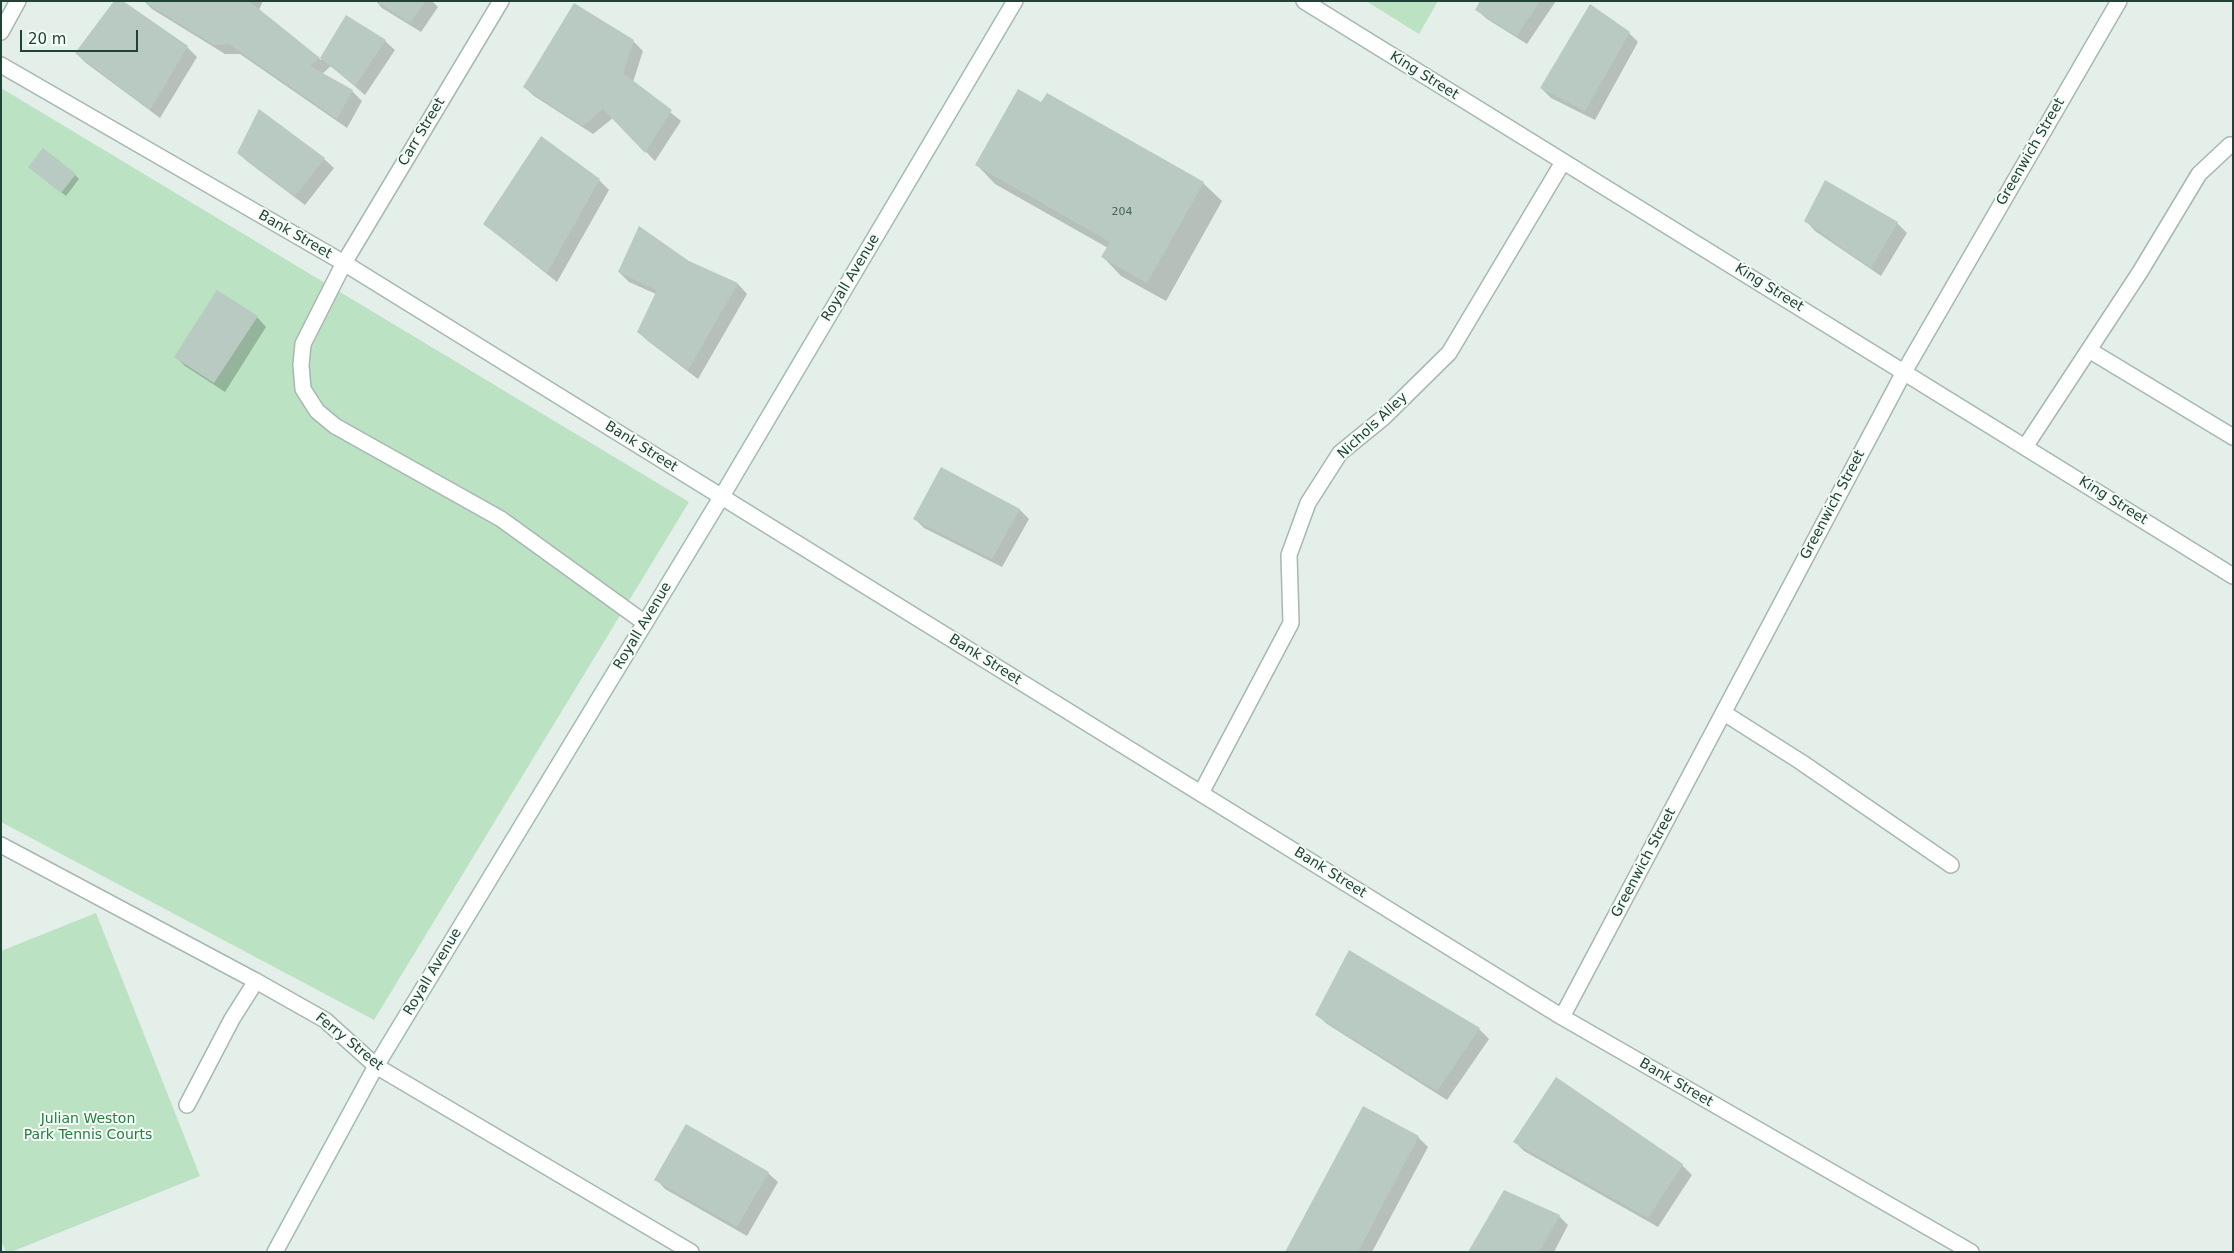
<!DOCTYPE html>
<html>
<head>
<meta charset="utf-8">
<style>
	body { margin:0 }
	#map { position:relative; width:2234px; height:1253px; overflow:hidden; background:#e4efe9; font-family:"DejaVu Sans",sans-serif }
	canvas { display:block }
	.frame { position:absolute; inset:0; border:2px solid #214337; pointer-events:none }
	.scale { position:absolute; left:20px; top:30px; width:118px; height:22px; box-sizing:border-box; border:2px solid #214337; border-top:0; padding-left:6px; font-size:15px; line-height:18px; white-space:nowrap; color:#214337; -webkit-text-stroke:4px #f5fbf7; paint-order:stroke }
</style>
</head>
<body>
<div id="map">
<canvas width="2234" height="1253"></canvas>
<div class="frame"></div>
<div class="scale">20 m</div>
</div>
<script>
const ctx = document.querySelector('canvas').getContext('2d');
ctx.lineJoin = 'round';
function fillPath(path, color) {
  ctx.fillStyle = color;
  ctx.fill(path, 'evenodd');
}
function stroke(path, color, width, dash) {
  ctx.strokeStyle = color;
  ctx.lineWidth = width;
  ctx.lineCap = dash ? 'butt' : 'round';
  ctx.setLineDash(dash || []);
  ctx.stroke(path);
}
function drawText(font, color, halo, rows, align = 'center') {
  ctx.font = font + ' "DejaVu Sans",sans-serif';
  ctx.lineWidth = 4;
  ctx.setLineDash([]);
  ctx.textBaseline = 'middle';
  ctx.strokeStyle = halo;
  ctx.fillStyle = color;
  for (const [text, x, y, turn = 0] of rows) {
    ctx.save();
    ctx.translate(x, y);
    ctx.rotate((+turn || 0) * Math.PI / 180);
    ctx.textAlign = isNaN(turn) ? turn : align;
    if (halo) ctx.strokeText(text, 0, 0);
    ctx.fillText(text, 0, 0);
    ctx.restore();
  }
}
fillPath(new Path2D(`
	M1366,1h72l-19,33z
	M1,88l688,414 -315,518 -373,-198z
	M96,913l104,263 -189,76h-5l-5,-11v-290z`), '#bbe2c3');
fillPath(new Path2D(`
	M144,1h119l-5,11 63,48 25,-43 39,24 10,9 -30,45 -34,-29 -9,8 30,17 10,10 -15,27 -107,-74h-15l-73,-45z
	M376,1h56l6,6 -17,25 -39,-24z
	M1482,1h74l-29,43 -40,-25 -10,-9z
	M1629,33l9,9 -43,78 -44,-22 -10,-10z
	M633,41l10,10 -10,31 48,39 -26,40 -42,-43 -20,16 -59,-38 -10,-9z
	M187,47l10,10 -37,61 -74,-55 -10,-10z
	M1042,104l161,79 19,18 -56,100 -45,-25 -18,-19 5,-9 -113,-64 -18,-19z
	M238,153l86,6 10,9 -29,37 -57,-43z
	M34,171l41,4 4,4 -13,17z
	M599,180l10,10 -52,92 -73,-58z
	M1826,182l71,41 10,10 -26,43 -66,-45 -9,-10z
	M689,262l49,22 9,10 -49,85 -50,-38 -10,-9 18,-38 -27,-12 -10,-10z
	M257,317l9,10 -41,65 -40,-26 -9,-9z
	M941,468l79,42 9,9 -27,48 -78,-39 -9,-9z
	M1317,1015l162,14 10,10 -42,61 -120,-76z
	M1363,1107l55,30 10,10 -56,105h-85z
	M1515,1142l167,23 10,10 -34,52 -134,-76z
	M768,1173l10,9 -31,54 -82,-47 -9,-10z
	M1559,1216l9,9 -14,27h-85z`), '#0003');
fillPath(new Path2D(`
	M114,1h9l65,45 -38,64 -75,-57z
	M143,1h106l71,57 -10,8 43,24 -16,29 -108,-75 -15,1z
	M376,1h50l-16,22z
	M1480,1h60l-23,35 -42,-26z
	M574,3l60,37 -11,33 49,37 -27,43 -42,-44 -20,17 -60,-39z
	M1590,4l40,28 -45,79 -45,-23z
	M346,15l40,25 -31,46 -35,-28z
	M1018,89l23,13 6,-9 157,89 -57,101 -46,-26 9,-15 -135,-77z
	M259,109l66,49 -30,38 -58,-43z
	M541,136l59,43 -53,94 -64,-49z
	M43,148l33,26 -15,19 -33,-26z
	M1825,180l73,42 -27,46 -67,-47z
	M639,226l50,35 49,22 -50,87 -51,-38 20,-42 -39,-18z
	M217,290l41,26 -44,67 -40,-26z
	M941,467l79,42 -28,50 -79,-40z
	M1349,950l131,78 -43,63 -122,-76z
	M1556,1077l127,87 -35,54 -135,-76z
	M1363,1106l56,30 -61,116h-73z
	M686,1124l83,48 -32,55 -83,-47z
	M1504,1190l56,25 -21,37h-71z`), '#b9cac2');
const lane = new Path2D(`
	M344,263l-41,81 -2,21 2,24 14,22 18,15 166,93 144,104
	M2089,350l144,87
	M2025,447l115,-175 59,-98 31,-29h3
	M1724,713l77,49 150,103
	M1201,793l90,-170 -2,-68 19,-52 32,-50 43,-35 66,-65 114,-191
	M187,1105l45,-86 24,-38`);
const street = new Path2D(`
	M1304,1l929,575
	M1,32l17,-31
	M1,65l343,198 1218,754 409,235
	M344,263l157,-262
	M1,845l255,136 69,39 51,46 315,186
	M1562,1017l342,-645 215,-371`);
const secondary = new Path2D(`
	M275,1252l101,-186 346,-570 293,-495`);
stroke(lane, '#a6b8b0', 18);
stroke(street, '#a6b8b0', 18);
stroke(secondary, '#a1bcb0', 18);
stroke(lane, '#fff', 15);
stroke(street, '#fff', 15);
stroke(secondary, '#fff', 15);
drawText('11px', '#47655a', null, [
	["204",1122,212]
]);
drawText('14px', '#214337', '#f5fbf7', [
	["King Street",1424,76,32],
	["Carr Street",422,132,-59],
	["Greenwich Street",2031,152,-60],
	["Bank Street",295,235,30],
	["Royall Avenue",851,278,-59],
	["King Street",1769,288,32],
	["Nichols Alley",1373,426,-43],
	["Bank Street",641,447,32],
	["King Street",2113,501,32],
	["Greenwich Street",1833,505,-62],
	["Royall Avenue",643,626,-59],
	["Bank Street",985,660,32],
	["Greenwich Street",1644,863,-62],
	["Bank Street",1330,873,32],
	["Royall Avenue",433,972,-59],
	["Ferry Street",349,1042,39],
	["Bank Street",1676,1083,30]
]);
drawText('14px', '#267e42', '#f5fbf7', [
	["Julian Weston",88,1119],
	["Park Tennis Courts",88,1135]
]);
</script>
</body>
</html>
